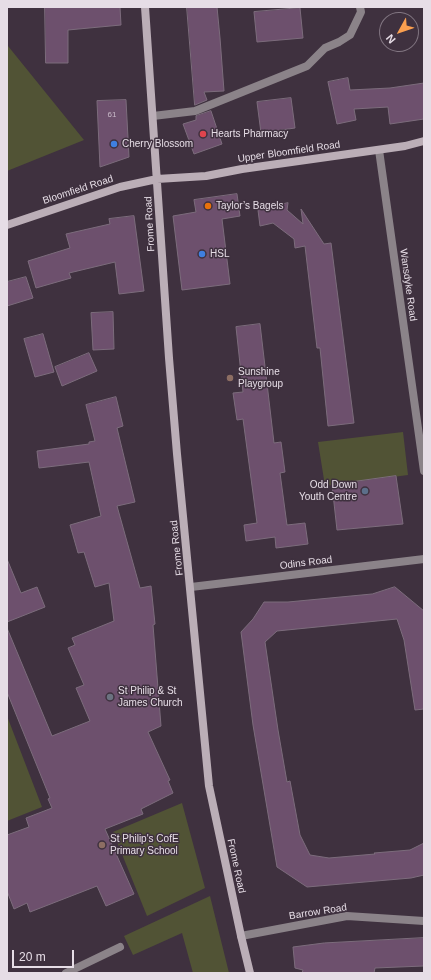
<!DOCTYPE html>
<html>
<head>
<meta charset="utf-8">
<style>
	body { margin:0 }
	#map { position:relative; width:431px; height:980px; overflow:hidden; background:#3f313f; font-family:Helvetica,sans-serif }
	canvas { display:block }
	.frame { position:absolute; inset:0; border:8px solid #e6dde6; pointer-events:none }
	.north { position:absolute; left:379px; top:12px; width:40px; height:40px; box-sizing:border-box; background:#3f313f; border:1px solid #827682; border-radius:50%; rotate:230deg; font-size:11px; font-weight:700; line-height:16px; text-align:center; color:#e6dde6 }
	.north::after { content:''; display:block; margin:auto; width:14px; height:18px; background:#fa9f4f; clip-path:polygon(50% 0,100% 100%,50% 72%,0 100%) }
	.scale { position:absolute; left:12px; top:950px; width:62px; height:18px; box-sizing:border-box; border:2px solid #e6dde6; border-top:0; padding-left:5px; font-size:12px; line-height:14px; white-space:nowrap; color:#e6dde6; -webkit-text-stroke:3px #3f313f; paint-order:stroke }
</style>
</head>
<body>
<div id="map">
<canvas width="431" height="980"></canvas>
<div class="frame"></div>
<div class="north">N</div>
<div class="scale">20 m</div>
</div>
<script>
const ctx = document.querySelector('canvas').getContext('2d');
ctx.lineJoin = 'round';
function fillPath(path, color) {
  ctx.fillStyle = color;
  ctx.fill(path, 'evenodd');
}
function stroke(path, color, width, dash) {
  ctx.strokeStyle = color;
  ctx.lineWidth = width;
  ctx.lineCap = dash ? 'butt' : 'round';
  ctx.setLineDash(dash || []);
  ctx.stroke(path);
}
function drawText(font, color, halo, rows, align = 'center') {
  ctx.font = font + ' Helvetica,sans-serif';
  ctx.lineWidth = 3;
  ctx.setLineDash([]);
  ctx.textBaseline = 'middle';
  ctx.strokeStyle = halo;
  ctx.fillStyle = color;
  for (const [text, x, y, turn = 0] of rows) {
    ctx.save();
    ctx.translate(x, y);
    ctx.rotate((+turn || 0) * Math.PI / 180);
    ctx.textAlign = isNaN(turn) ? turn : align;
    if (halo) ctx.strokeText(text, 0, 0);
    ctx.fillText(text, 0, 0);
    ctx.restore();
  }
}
fillPath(new Path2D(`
	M8,46l76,94 -77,31v-121z
	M403,432l5,43 -83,11 -7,-44z
	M7,716l35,91 -35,14z
	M182,803l23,85 -58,28 -34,-84z
	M210,896l19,77h-36l-11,-40 -49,22 -9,-19z`), '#515335');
const building = new Path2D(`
	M45,7h75l1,18 -53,5v33h-22z
	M187,7h30l3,31 4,53 -20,1 3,8 -12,5z
	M300,8l3,30 -46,4 -3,-30z
	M348,78l2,12 40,-2 34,-5v36l-34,5 -2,-17 -34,2 2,11 -19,4 -9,-42z
	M291,98l4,30 -34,5 -4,-31z
	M126,100l3,57 -29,10 -3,-66z
	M211,111l11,33 -28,10 -11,-30 13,-4v-4z
	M237,194l3,22 -18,3 8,65 -48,6 -9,-74 23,-4 -2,-12z
	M288,203l-1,7 16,14 -2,-15 23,35 7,-1 23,180 -26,3 -8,-78h-3l-12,-102 -10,2 -1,-9 -21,-16 -13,3 -2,-16z
	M134,216l10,75 -25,3 -4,-32 -46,11 2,5 -35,10 -8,-27 42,-13 -4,-14 44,-10 -1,-5z
	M26,277l7,21 -26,8v-24z
	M113,312l1,37 -21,1 -2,-37z
	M260,324l14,119 7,-1 4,30 -5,1 7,52 18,-2 3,21 -32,4 -1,-11 -29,4 -2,-16 13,-2 -14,-104 -6,1 -4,-27 10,-1 -7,-65z
	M43,334l11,38 -19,5 -11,-38z
	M89,353l8,18 -35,15 -7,-19z
	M116,397l7,29 -6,2 18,74 -18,4 23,82 11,-2 4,38 -2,1 8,101 -13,6 22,48 -2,1 5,12 -32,16 2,5 -38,15 29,65 -28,12 -9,-20 -67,26 -3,-9 -13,6 -7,-18v-56l22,-8 -3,-9 26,-10 -4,-9 2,-1 -43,-106v-64l45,108 38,-15 -14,-33 8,-3 -16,-37 7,-3 -3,-7 42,-17 -5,-38 -14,4 -11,-35 -6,1 -8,-28 31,-9 -12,-54 -50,6 -2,-17 52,-7v-2l6,-1 -9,-36z
	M396,476l7,48 -66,6 -5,-45z
	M7,559l14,34 16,-6 8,20 -38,15z
	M395,587l29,24v98l-9,1 -11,-70 -7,-21 -120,12 -12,11 13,88 9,52 3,-1 10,54 10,20 19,3 46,-4 -1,-1 36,-3 14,-7v32l-13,3 -104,9 -30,-20 -24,-142 -12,-93 12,-13 11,-17h24l84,-8z
	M424,938v28l-49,2 -1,5h-72l1,-3 -8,-2 -2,-21 31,-4z`);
fillPath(building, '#6d506d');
stroke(building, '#7c6c7c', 1);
stroke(new Path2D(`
	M153,116l42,-5 112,-45 18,-18 14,-6 11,-7 11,-23 -1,-5
	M379,150l45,321
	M191,587l233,-28
	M241,936l106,-20 77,5
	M66,973l54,-26`), '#8b8389', 8);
stroke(new Path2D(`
	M145,7l24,351 8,96 32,332 32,150 9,37
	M7,225l113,-38 37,-8 49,-3 36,-7 163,-23 19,-5`), '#bbaeb7', 8);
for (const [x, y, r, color] of [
	[203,134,4,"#e0444e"],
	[114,144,4,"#3f7fe0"],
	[208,206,4,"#e8710a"],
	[202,254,4,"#3f7fe0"],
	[230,378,4,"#8d6e63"],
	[365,491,4,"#5c6f8a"],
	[110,697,4,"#6b7280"],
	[102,845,4,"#8d6e63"]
]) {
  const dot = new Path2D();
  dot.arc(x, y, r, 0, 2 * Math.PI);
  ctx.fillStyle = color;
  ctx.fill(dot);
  stroke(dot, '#3f313f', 1.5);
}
drawText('8px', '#c8bac8', null, [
	["61",112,115]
]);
drawText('10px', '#e6dde6', '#3f313f', [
	["Hearts Pharmacy",211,134],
	["Cherry Blossom",122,144],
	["Taylor’s Bagels",216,206],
	["HSL",210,254],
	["Sunshine",238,372],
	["Playgroup",238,384],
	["Odd Down",357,485,"right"],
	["Youth Centre",357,497,"right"],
	["St Philip & St",118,691],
	["James Church",118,703],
	["St Philip's CofE",110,839],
	["Primary School",110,851]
], 'left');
drawText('10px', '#e6dde6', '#3f313f', [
	["Upper Bloomfield Road",289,152,-8],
	["Bloomfield Road",78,190,-18],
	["Frome Road",150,224,-93],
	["Wansdyke Road",408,285,82],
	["Frome Road",177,548,-96],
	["Odins Road",306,563,-7],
	["Frome Road",236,866,78],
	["Barrow Road",318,912,-9]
]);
</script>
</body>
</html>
